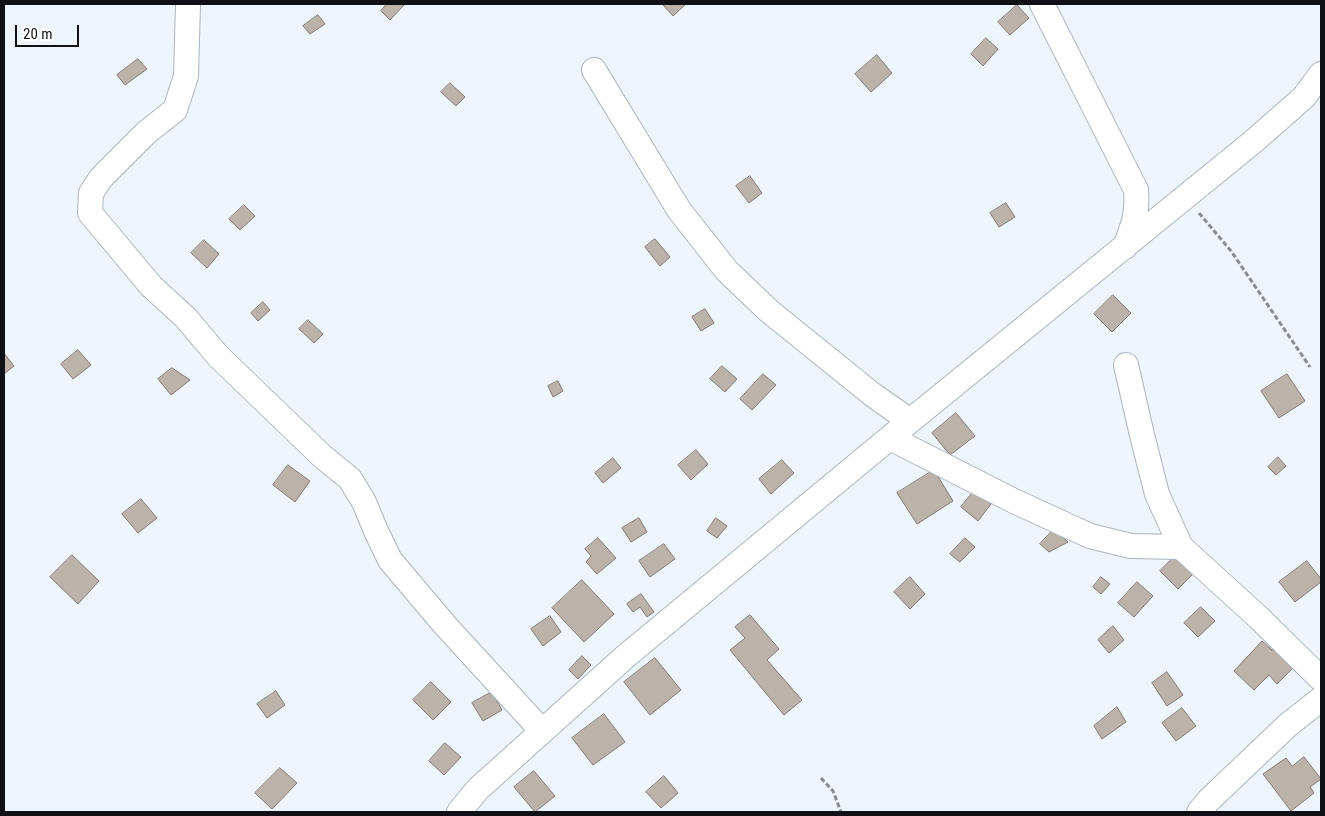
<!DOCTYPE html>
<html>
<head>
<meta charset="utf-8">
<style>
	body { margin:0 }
	#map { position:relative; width:1325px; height:816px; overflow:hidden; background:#eef5fd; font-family:"Roboto Condensed",sans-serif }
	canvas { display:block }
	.frame { position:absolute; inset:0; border:5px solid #0f1115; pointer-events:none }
	.scale { position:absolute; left:15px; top:25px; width:64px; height:22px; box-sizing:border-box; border:2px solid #0f1115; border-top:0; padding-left:6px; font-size:15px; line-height:18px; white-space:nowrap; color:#0f1115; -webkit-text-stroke:4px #fff; paint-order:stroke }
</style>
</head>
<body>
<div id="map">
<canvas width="1325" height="816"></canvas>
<div class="frame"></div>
<div class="scale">20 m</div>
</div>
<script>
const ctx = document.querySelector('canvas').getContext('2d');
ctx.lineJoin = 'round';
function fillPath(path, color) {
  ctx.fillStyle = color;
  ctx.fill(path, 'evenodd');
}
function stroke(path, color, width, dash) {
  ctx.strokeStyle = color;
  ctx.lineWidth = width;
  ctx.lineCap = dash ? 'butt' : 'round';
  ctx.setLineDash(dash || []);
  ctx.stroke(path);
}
const building = new Path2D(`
	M387,4h18l-15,16 -9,-9z
	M665,4h21l-13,12 -10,-11z
	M1017,5l12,13 -19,17 -12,-13z
	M318,15l7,9 -15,10 -7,-8z
	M986,38l12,11 -15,17 -12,-12z
	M877,55l15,18 -21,19 -16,-18z
	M138,59l9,10 -22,16 -8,-10z
	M450,83l15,14 -9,9 -15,-14z
	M750,176l12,17 -13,10 -13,-17z
	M1006,203l9,14 -16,10 -9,-14z
	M244,205l11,11 -15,14 -11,-11z
	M655,239l15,18 -10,9 -15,-19z
	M204,240l15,14 -12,14 -16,-15z
	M1113,295l18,18 -19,19 -18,-18z
	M263,302l7,8 -12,11 -7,-8z
	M705,309l9,14 -13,8 -9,-14z
	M308,320l15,14 -9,9 -15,-14z
	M78,350l13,15 -18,14 -12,-15z
	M4,353l10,13 -10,8z
	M722,366l15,13 -12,13 -15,-13z
	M172,368l18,12 -19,15 -13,-16z
	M763,374l13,11 -24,25 -12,-11z
	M1287,374l18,27 -26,17 -18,-27z
	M558,381l5,10 -10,6 -5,-11z
	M956,413l19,23 -25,19 -18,-22z
	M696,450l12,14 -17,16 -13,-15z
	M1278,457l8,9 -10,9 -8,-8z
	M613,458l8,10 -18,15 -8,-10z
	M782,460l12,13 -23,21 -12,-15z
	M288,465l22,16 -15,21 -22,-17z
	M934,470l19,31 -36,23 -20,-31z
	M974,491l17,13 -13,17 -17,-14z
	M141,499l16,19 -19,15 -16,-19z
	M639,518l8,14 -16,10 -9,-14z
	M716,518l11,8 -10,12 -10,-7z
	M1054,529l14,13 -19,10 -9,-8z
	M598,538l18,20 -19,16 -11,-12 5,-6 -6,-7z
	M965,538l10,9 -15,15 -10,-8z
	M664,544l11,15 -25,18 -11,-16z
	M1178,553l18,18 -18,18 -18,-18z
	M72,555l27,26 -21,23 -28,-27z
	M1307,561l14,18v3l-26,20 -16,-20z
	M910,577l15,17 -15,15 -16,-17z
	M1101,577l9,7 -9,10 -8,-7z
	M582,580l32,34 -30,28 -32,-34z
	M1137,582l16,14 -19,21 -16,-14z
	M641,594l13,18 -7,5 -7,-10 -7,5 -6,-8z
	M1201,607l14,14 -17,16 -14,-14z
	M750,615l29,34 -12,11 35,40 -18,15 -54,-65 15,-12 -10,-11z
	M550,616l11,16 -18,14 -12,-17z
	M1113,626l11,14 -15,13 -11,-13z
	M1280,640l14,27 -17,17 -8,-9 -15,15 -20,-19 28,-30 10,9z
	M582,656l9,9 -13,14 -9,-9z
	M655,658l26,32 -31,25 -26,-33z
	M1167,672l16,23 -16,11 -15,-23z
	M431,682l20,20 -18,18 -20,-20z
	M276,691l9,14 -18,13 -10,-14z
	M492,692l10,18 -19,11 -11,-18z
	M1117,707l9,15 -24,17 -8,-13z
	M1182,708l14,18 -20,15 -14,-18z
	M604,714l21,28 -32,23 -21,-27z
	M445,743l16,14 -17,18 -15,-14z
	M1304,757l17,22 -11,8 4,6 -23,18 -28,-37 23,-16 6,8z
	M280,768l17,15 -25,26 -17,-16z
	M534,771l21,25 -20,16 -21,-25z
	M664,776l14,17 -17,15 -15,-16z`);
fillPath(building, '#bbb2a9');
stroke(building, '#827a71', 1);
const street = new Path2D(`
	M188,4l-2,72 -11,34 -28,22 -46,46 -10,15 -1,20 61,73 35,32 32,38 104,100 28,23 14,23 12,29 14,29 54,64 98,107
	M1042,4l94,186c2,23 -3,36 -11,57
	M594,70l85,140 48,61 42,40 104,84 37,26
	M1126,365l16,70 15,59 24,53 77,70 63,62
	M890,438l124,63 76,35 41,10 50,1
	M459,812l19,-23 148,-133 284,-235 344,-280 50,-44 17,-23
	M1199,812l10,-12 79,-75 33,-26`);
stroke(street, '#adb4be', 26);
stroke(new Path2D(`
	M1199,213l32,38 79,116
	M821,778l12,13 8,21`), '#888d93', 3, [5, 2.5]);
stroke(street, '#fff', 24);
</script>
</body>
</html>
